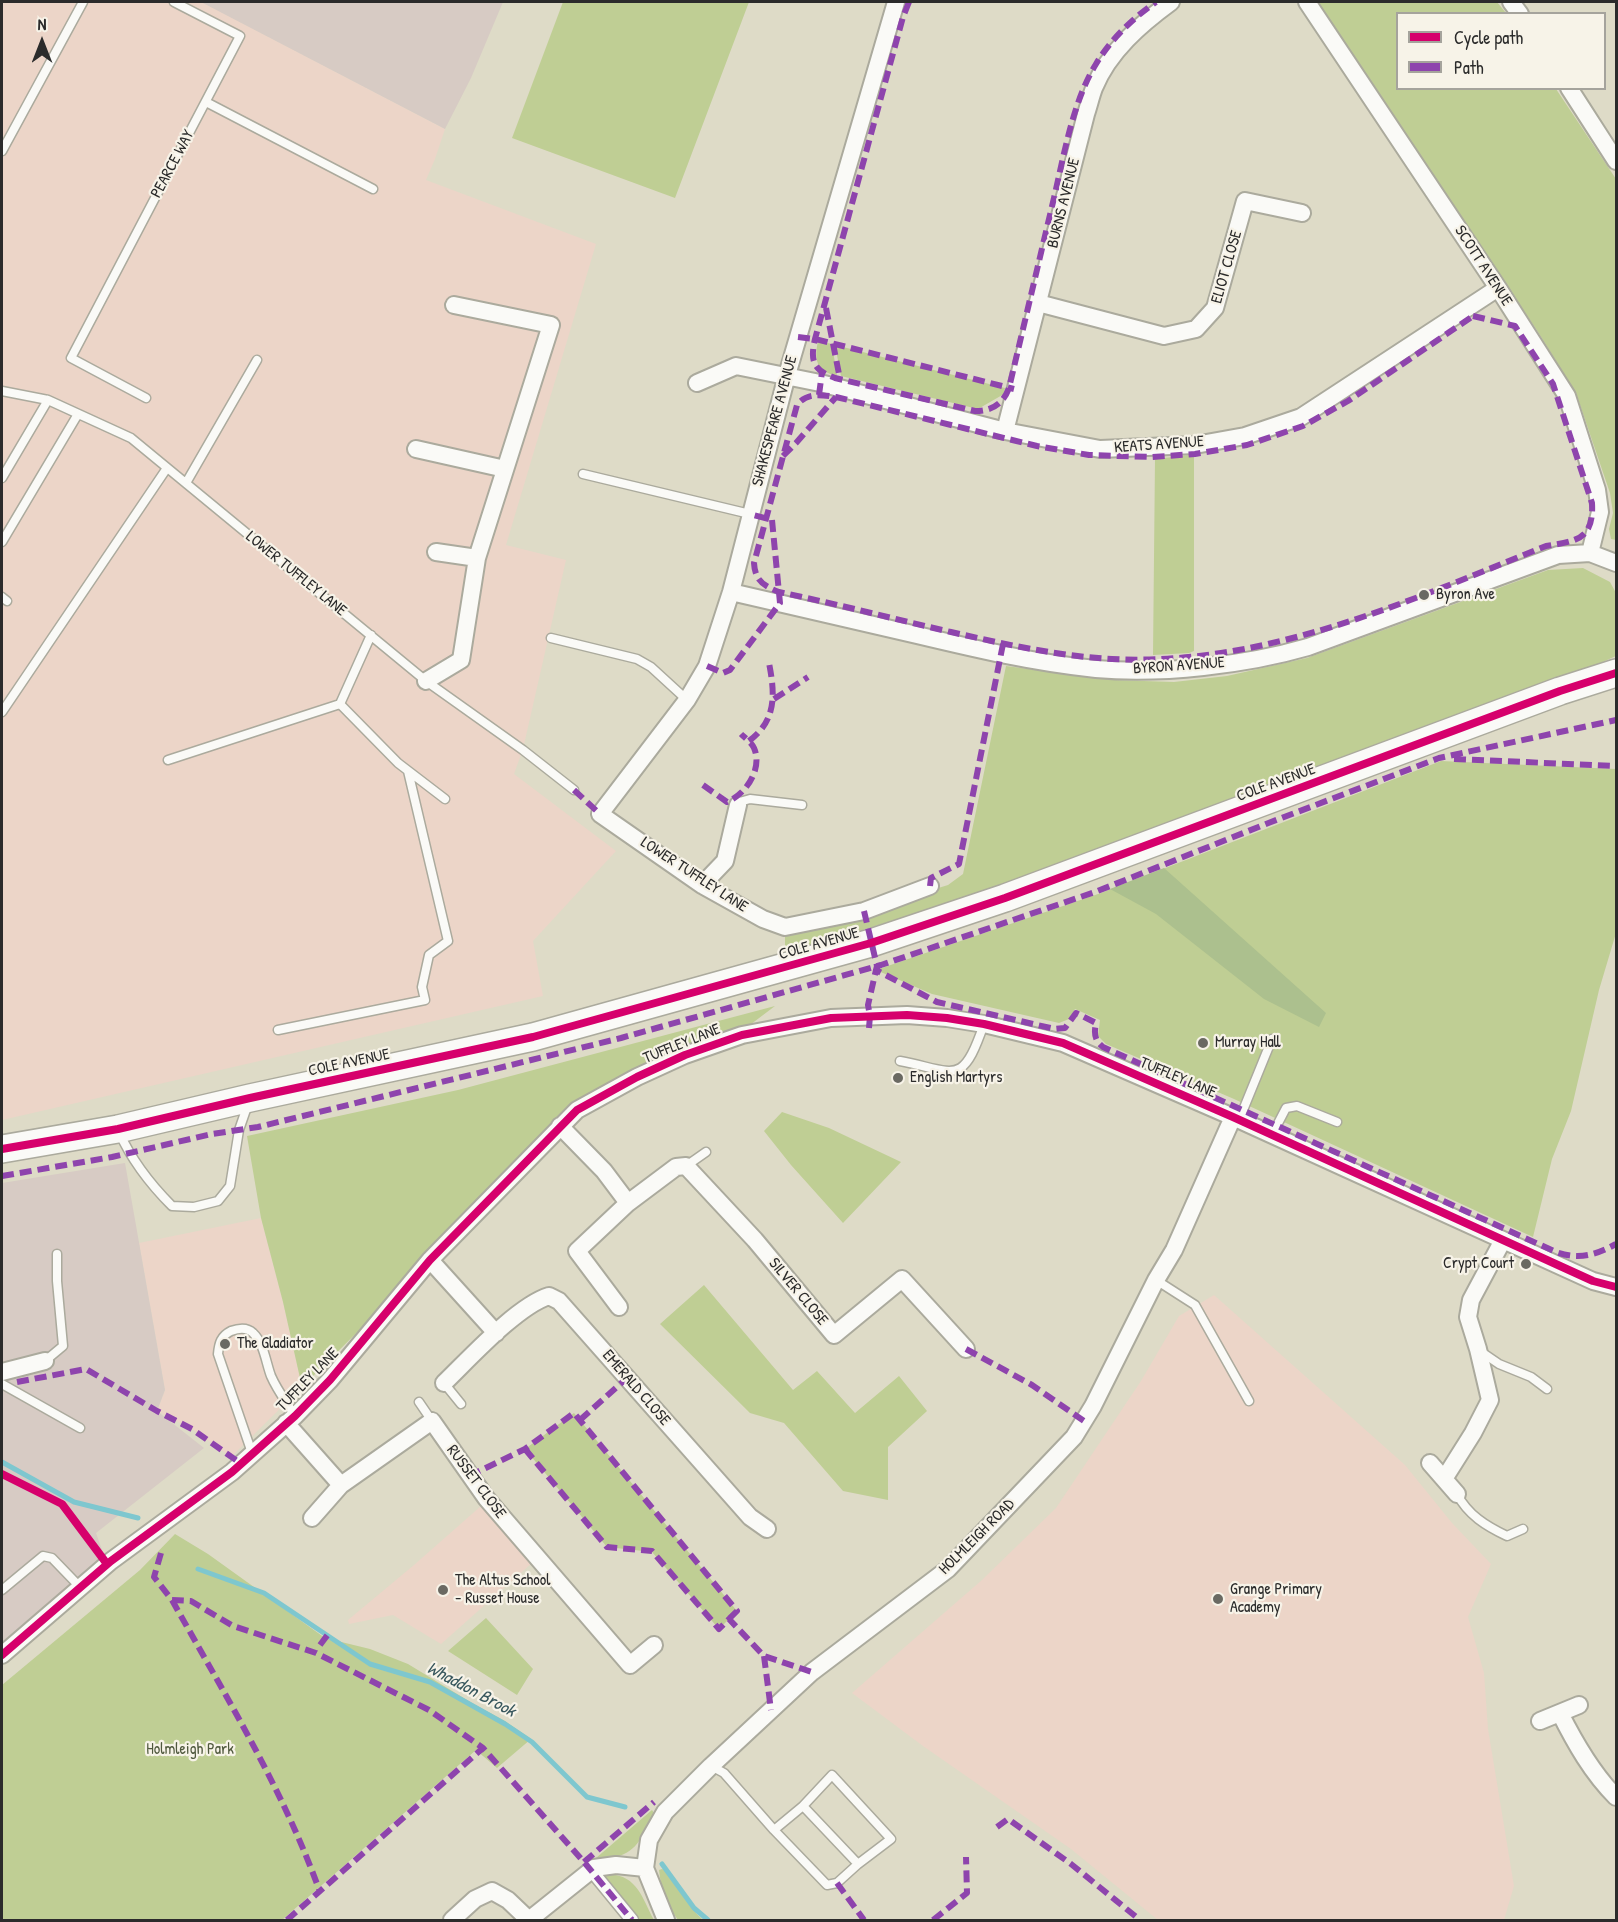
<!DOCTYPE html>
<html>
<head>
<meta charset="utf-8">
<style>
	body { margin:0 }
	#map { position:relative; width:1618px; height:1922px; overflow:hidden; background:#dedbc7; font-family:"Patrick Hand",sans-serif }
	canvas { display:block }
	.frame { position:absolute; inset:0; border:3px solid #2b2b2b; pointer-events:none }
	.legend { position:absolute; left:1396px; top:12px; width:210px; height:78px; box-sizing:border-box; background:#f7f3e8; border:2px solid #a5a39c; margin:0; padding:8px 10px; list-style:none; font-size:18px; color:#2b2b2b }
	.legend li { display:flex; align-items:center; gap:12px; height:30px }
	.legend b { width:30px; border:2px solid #a5a39c }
	.north { position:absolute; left:12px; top:12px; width:60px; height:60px; -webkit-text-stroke:4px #f7f3e8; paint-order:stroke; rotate:0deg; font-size:16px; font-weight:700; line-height:24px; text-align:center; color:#2b2b2b }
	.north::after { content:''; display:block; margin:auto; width:21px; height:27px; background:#2b2b2b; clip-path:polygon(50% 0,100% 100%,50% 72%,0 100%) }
</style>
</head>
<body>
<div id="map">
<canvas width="1618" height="1922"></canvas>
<div class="frame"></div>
<ul class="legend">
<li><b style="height:8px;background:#d6006c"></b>Cycle path</li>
<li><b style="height:8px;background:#8e44ad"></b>Path</li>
</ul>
<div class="north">N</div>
</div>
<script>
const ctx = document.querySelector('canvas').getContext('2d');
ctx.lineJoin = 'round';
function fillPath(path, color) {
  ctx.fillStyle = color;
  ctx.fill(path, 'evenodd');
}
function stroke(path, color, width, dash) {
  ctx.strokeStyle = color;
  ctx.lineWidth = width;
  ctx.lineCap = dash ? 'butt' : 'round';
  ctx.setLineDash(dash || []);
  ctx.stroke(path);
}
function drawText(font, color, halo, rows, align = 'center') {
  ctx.font = font + ' "Patrick Hand",sans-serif';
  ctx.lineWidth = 4.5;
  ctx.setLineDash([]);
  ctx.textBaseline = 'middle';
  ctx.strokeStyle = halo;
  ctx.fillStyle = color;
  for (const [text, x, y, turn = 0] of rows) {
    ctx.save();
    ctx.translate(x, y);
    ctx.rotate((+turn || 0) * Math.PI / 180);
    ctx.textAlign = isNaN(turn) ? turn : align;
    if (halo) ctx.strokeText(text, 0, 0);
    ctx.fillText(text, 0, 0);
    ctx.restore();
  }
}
fillPath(new Path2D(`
	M2,2h200l243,127 -10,30 -9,21 170,64 -90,301 60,15 -43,189 -9,25 102,77 -83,90 10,55 -541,124z
	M261,1218l22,84 19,85 -71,70 -39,-28 -35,-18 8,-21 -26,-147z
	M1214,1295l191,170 47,58 39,41 -23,53 16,56 4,56 26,157 -10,34h-346l-87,-71 -148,-103 -71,-53 130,-113 74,-72 85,-127 38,-65z
	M481,1506l51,57 -91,81 -48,-29 -44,9 -1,-4 66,-55z`), '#ecd5c8');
fillPath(new Path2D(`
	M201,2h302l-32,76 -26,51z
	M125,1163l40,227 -8,21 47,37 -108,85 11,31 -105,78v-459z`), '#d7cbc4');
fillPath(new Path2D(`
	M563,2h186l-74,196 -163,-60z
	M1317,2h180l9,11 -108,1v74l158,1 60,90v361l-5,-1 -2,-10 4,-16 -3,-20 -34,-100 -40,-64z
	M818,341l14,3 5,32c-21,-5 -23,-16 -19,-35z
	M835,345l170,43 -1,6 -26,15 -137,-33z
	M1190,455l4,2v194l-5,2 -36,2 2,-196z
	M1583,568l27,14 6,11v63l-31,14 -619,228 -181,56v-22l15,-1 148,-46 15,-11 43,-208 108,14 60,2 53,-6 80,-18 241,-88z
	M1441,761l175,8v164l-17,57 -28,121 -19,48 -19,78 -299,-138 -128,-55 -8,-8 2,-16 -25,-11 -6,10 -10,4 -127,-29 -56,-24 225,-77z
	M775,1006l-41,31 -157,73 -147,150 -128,127 -19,-85 -22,-84 -14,-82 211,-46z
	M782,1112l47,16 72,34 -58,61 -52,-58 -27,-34z
	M704,1285l89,105 24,-19 38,42 44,-37 28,35 -39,36v53l-45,-9 -59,-68 -34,-10 -90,-89z
	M574,1413l163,198 -18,18 -67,-77 -45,-5 -82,-98z
	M175,1534l33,20 117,84 45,11 38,15 64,39 33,18 26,18 -34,29 -21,-18 -194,170h-280v-235l138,-115z
	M486,1618l47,51 -16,26 -69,-44z
	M652,1810l2,3c-11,20 -15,39 -39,44 -7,1 -13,2 -19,1z
	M662,1869l3,1 31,43 7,7h-25c-11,-15 -17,-30 -19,-50z
	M609,1874c29,2 33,24 45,46h-16l-38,-45z`), '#bfce94');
fillPath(new Path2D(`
	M1164,868l162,145 -7,14 -55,-28 -108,-85 -46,-25z`), '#acc08e');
stroke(new Path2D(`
	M2,1462l72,40 64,16
	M198,1569l66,24 106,71 60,18 75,42 27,18 55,55 38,10
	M662,1864l32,44 14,12`), '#7ec7cf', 5);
const service = new Path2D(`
	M206,102l167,87
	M2,151l81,-149
	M2,391l46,9 83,38 295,243 97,69 51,40
	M146,398l-75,-40 169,-322 -66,-34
	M583,474l167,40
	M2,478l46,-78
	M186,483l71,-123
	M2,542l76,-128
	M2,597l5,4
	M371,635l-31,69 58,59 47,36
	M551,638l86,21 14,8 36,33
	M2,712l165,-244
	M168,760l172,-56
	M738,805l5,-4 7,-2 52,6
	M278,1030l147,-30 -3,-13 7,-32 19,-14 -40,-170
	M900,1061c57,11 62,26 84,-37
	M1239,1120l33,-81
	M119,1132c13,29 31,52 53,74l22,1 24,-6 12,-15 9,-56 9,-26
	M1272,1135l14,-27 11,-2 40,16
	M686,1166l20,-14
	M1156,1280l39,25 54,96
	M1480,1351l19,13 32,13 16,12
	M45,1361l18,-15 -6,-65v-27
	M444,1383l17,21
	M2,1384l78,44
	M419,1402l13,19
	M252,1453l-34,-99c1,-11 3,-18 13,-23 8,-3 16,-4 22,2 11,10 13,30 18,43 6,14 16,27 24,40
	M1457,1494c11,21 29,32 50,42l16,-7
	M2,1590l41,-34 9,2 28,29
	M711,1766l13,7 50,57 53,55 10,-2 21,-19
	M774,1830l29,-24 55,58 33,-25 -59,-64 -29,31`);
const pedestrian = new Path2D(`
	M591,1870l41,50`);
const minor = new Path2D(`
	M896,2l-109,373 -56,217 -24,74 -20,34 -87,114 102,71 61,34 22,8 79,-16 66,-25
	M1307,2l191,286 69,108 30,94 3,22 -10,41
	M1511,2l9,12
	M1569,88l47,73
	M1038,303l126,33 32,-7 19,-21 30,-107 57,12
	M697,383l39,-17 84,17 185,48 95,18 95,-4 50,-9 56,-19 197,-129
	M1005,431l81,-317c3,-9 5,-18 8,-26 15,-37 47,-64 77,-86
	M416,449l89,20
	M436,552l41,6
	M731,592c62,14 124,29 186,43 59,14 118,28 179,34 65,6 150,-4 212,-22l250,-92 32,-2 26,10
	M426,681l35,-21 16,-102 74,-233 -97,-20
	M702,885l23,-24 13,-56
	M560,1126l44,45 24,32
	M430,1260l66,73
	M619,1307l-42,-56 51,-48 48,-36 10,-1 69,74 79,95 68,-56 64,70
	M2,1372l43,-11
	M444,1383c25,-24 73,-77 105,-87l10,5 191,216 17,12
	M286,1423l55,62 91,-64 54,77 144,167 24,-20
	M1430,1463l27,31
	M1444,1479l29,-46 17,-33 -12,-51 -10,-32 3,-17 32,-60
	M312,1518l29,-33
	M2,1655l109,-94 121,-89 63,-56 35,-36 100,-120 147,-150 60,-33 48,-22 57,-20 89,-17 76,-3 40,3 37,6 79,19 170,74 360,164 23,6
	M1560,1713c15,30 32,60 56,84
	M1540,1721l39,-16
	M452,1920l23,-21 17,-8 16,9 21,20
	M529,1920l65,-52 22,-3 29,3
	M666,1920l-21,-52 4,-28 16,-28 46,-46 101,-94 136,-103 126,-132 19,-31 63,-126 18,-30 59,-133`);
const trunk = new Path2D(`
	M2,1149l116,-20 132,-31 283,-61 338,-94 134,-45 555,-207 56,-18`);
stroke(service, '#abaa9d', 11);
stroke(pedestrian, '#abaa9d', 15);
stroke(minor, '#abaa9d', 20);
stroke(trunk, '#abaa9d', 30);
stroke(service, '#fafaf7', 8);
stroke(pedestrian, '#fafaf7', 12);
stroke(minor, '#fafaf7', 16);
stroke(trunk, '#fafaf7', 27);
stroke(new Path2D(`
	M909,2l-6,15 -88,322c-5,22 -2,31 20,39l140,33c17,0 28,-7 34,-23 15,-63 30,-127 45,-190 10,-43 19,-97 42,-134 15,-25 37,-46 60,-62
	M826,308l14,71
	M1473,316l42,10 38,58 39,119c2,37 -16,38 -46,43 -137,55 -283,121 -434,113 -55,-3 -108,-15 -161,-27 -57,-13 -114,-28 -172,-40 -15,-6 -24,-11 -25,-29l43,-158c10,-13 24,-10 39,-8l201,49 52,9 63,2 43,-3 52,-9 56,-19 45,-25z
	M798,337l17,2 199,50
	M819,395l3,-23
	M783,456l13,-13 40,-46
	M707,666l16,7 7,-3 50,-67 -8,-83 -22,-6
	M774,699l34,-22
	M749,741c28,-21 26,-47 20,-78
	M1454,759l162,7
	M703,785l24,17c19,-8 36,-33 27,-54 -3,-6 -9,-10 -13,-14
	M574,790l26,24
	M930,886l1,-8 28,-14 44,-220
	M864,911l13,55 -1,4 61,32 118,27 10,-1 11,-15 20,10c-2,10 -2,17 7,24l453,205c23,8 40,3 60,-8
	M869,1028l1,-12 -2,-11 8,-35
	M2,1176l110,-19 100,-23 46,-7 363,-89 260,-73 214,-73 176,-70 168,-64 177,-38
	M966,1349l66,36 52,36
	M17,1382l69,-13 71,42 35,18 48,34
	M580,1420l48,-43
	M525,1449l82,98 45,4 67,78 10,-10 35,37 48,16
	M469,1476l56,-27 49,-36 163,198 -8,8
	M161,1553l-7,24 18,23 19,1 42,25 83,27 113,57 54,38
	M172,1600c53,95 111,189 148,292
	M320,1645l9,-12
	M764,1656l7,54
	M997,1827l11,-8 63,45 69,56
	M584,1862l70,-60
	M837,1883l27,37
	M287,1920l196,-172 101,114 48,58
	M933,1920l34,-27 -1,-36`), '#8e44ad', 6, [12, 6]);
stroke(new Path2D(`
	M2,1149l116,-20 132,-31 283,-61 338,-94 134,-45 555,-207 56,-18
	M2,1474l60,30 45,60
	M2,1655l109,-94 121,-89 63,-56 35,-36 100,-120 147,-150 60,-33 48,-22 57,-20 89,-17 76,-3 40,3 37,6 79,19 170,74 360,164 23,6`), '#d6006c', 8);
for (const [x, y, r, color] of [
	[1424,595,6,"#6a6962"],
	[1203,1043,6,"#6a6962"],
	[898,1078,6,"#6a6962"],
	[1526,1264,6,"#6a6962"],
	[225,1344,6,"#6a6962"],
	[443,1590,6,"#6a6962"],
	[1218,1599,6,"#6a6962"]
]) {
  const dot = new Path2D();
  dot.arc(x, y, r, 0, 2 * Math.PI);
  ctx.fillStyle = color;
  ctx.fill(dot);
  stroke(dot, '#f7f3e8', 2);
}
drawText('16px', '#2b2b2b', '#f7f3e8', [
	["PEARCE WAY",173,164,-62],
	["BURNS AVENUE",1064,203,-76],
	["SCOTT AVENUE",1483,266,57],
	["ELIOT CLOSE",1227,267,-74],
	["SHAKESPEARE AVENUE",775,421,-75],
	["KEATS AVENUE",1159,445,-4],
	["LOWER TUFFLEY LANE",296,574,39],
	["BYRON AVENUE",1179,666,-4],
	["COLE AVENUE",1276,783,-20],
	["LOWER TUFFLEY LANE",694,875,33],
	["COLE AVENUE",819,944,-16],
	["TUFFLEY LANE",682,1044,-22],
	["COLE AVENUE",349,1063,-12],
	["TUFFLEY LANE",1178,1078,23],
	["SILVER CLOSE",798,1292,50],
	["TUFFLEY LANE",308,1380,-46],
	["EMERALD CLOSE",636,1388,49],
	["RUSSET CLOSE",476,1482,53],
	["HOLMLEIGH ROAD",977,1537,-45]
]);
drawText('16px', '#2b2b2b', '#f7f3e8', [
	["Byron Ave",1436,595],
	["Murray Hall",1215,1043],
	["English Martyrs",910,1078],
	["Crypt Court",1514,1264,"right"],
	["The Gladiator",237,1344],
	["The Altus School",455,1581],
	["- Russet House",455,1599],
	["Grange Primary",1230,1590],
	["Academy",1230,1608]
], 'left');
drawText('16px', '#50593e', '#f7f3e8', [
	["Holmleigh Park",190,1750]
]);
drawText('italic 18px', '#38575d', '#f7f3e8', [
	["Whaddon Brook",471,1690,28]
]);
</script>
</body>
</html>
